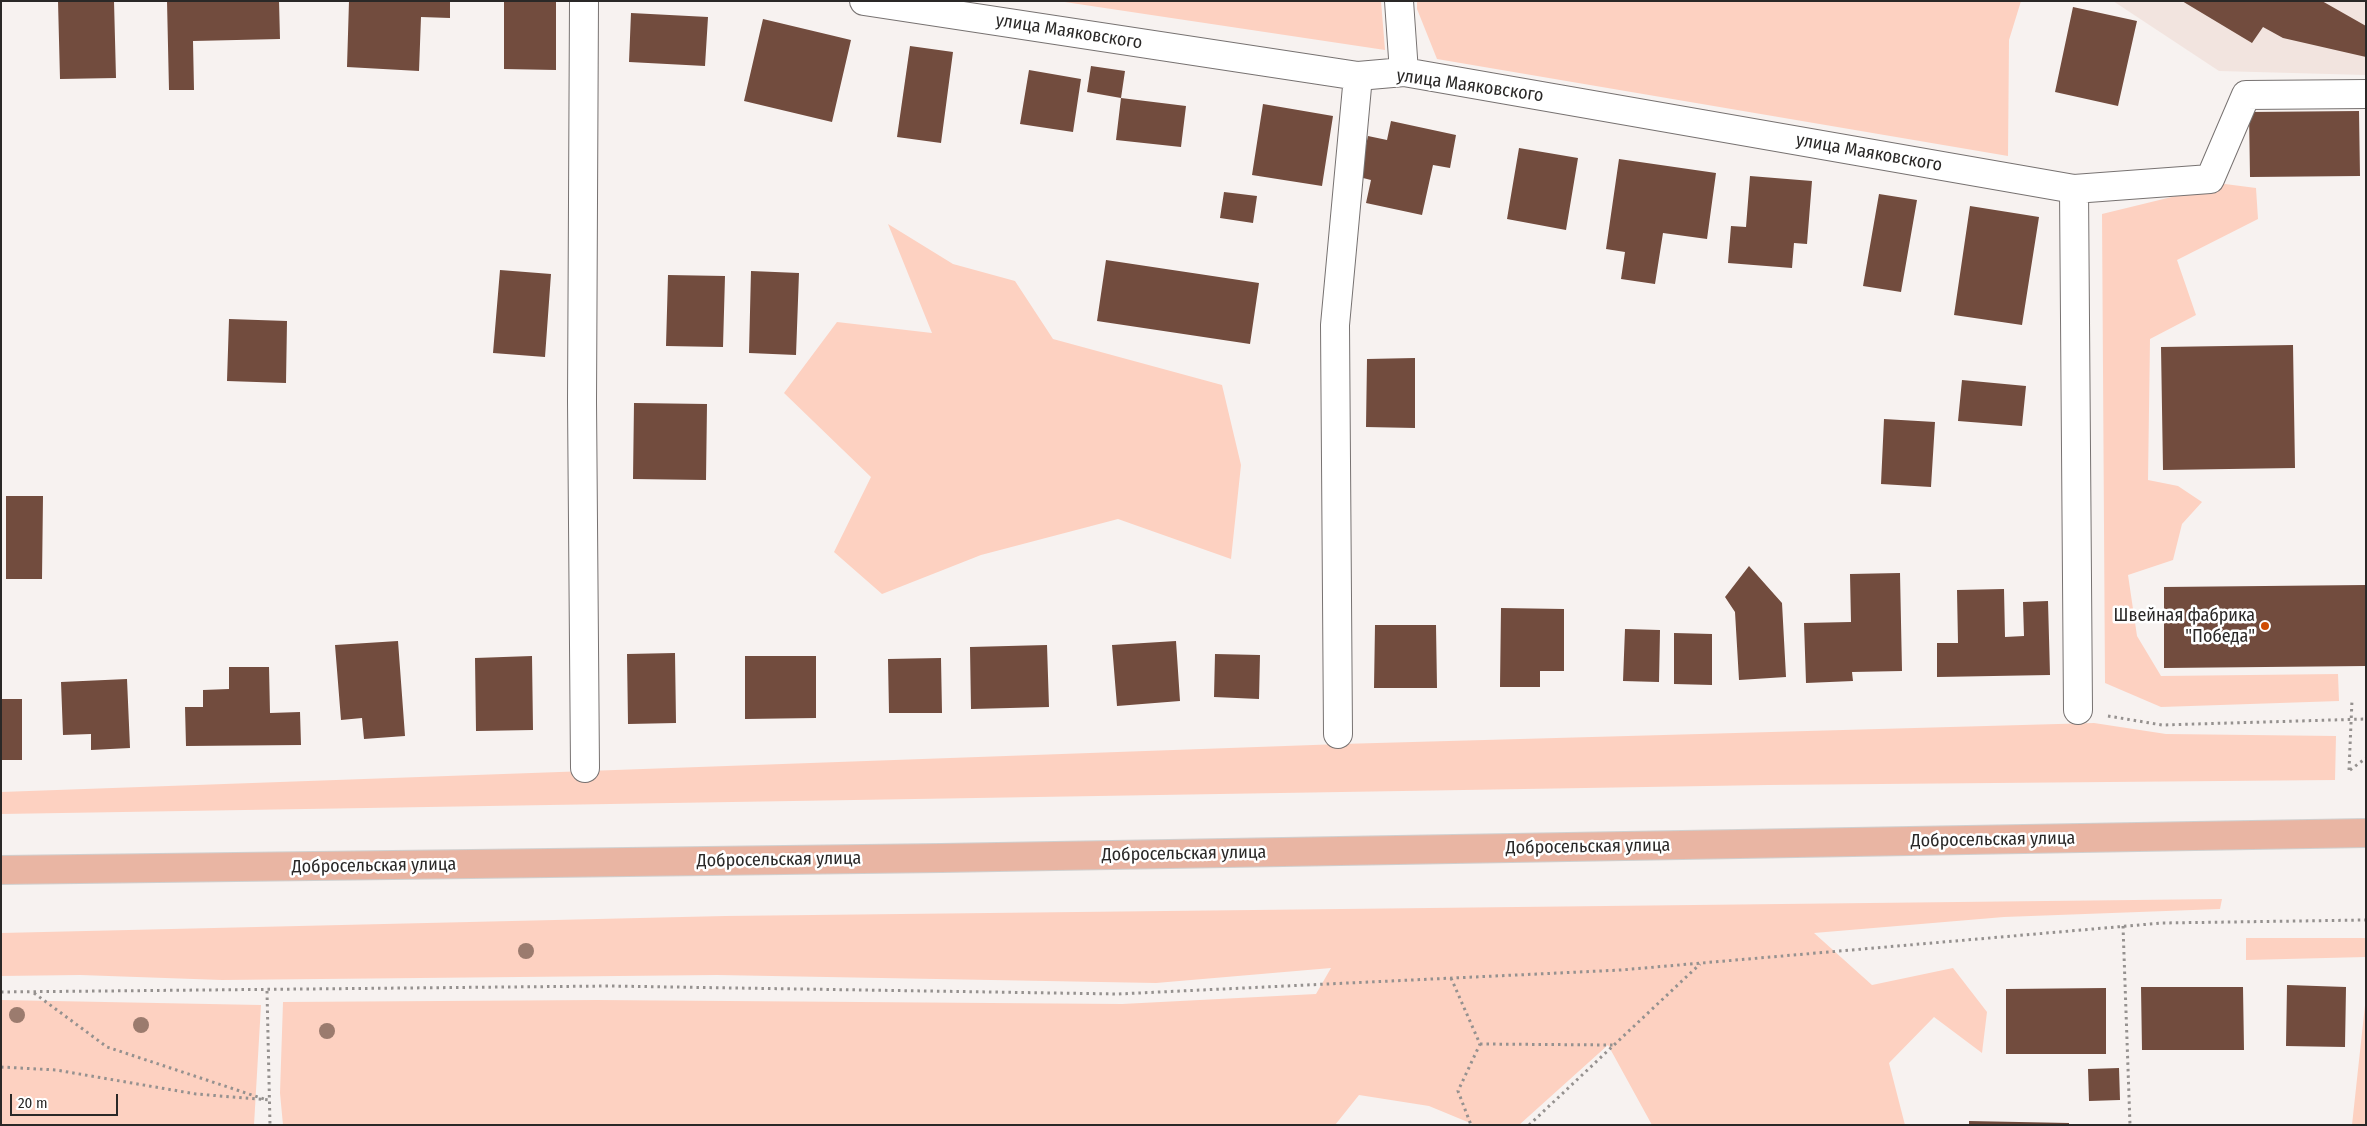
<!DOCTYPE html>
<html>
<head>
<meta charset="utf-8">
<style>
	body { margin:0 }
	#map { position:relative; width:2367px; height:1126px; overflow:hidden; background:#f7f2f0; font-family:"Fira Sans Condensed",sans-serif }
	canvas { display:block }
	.frame { position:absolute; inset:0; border:2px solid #2a2827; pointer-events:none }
	.scale { position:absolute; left:10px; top:1094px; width:108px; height:22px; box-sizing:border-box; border:2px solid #2a2827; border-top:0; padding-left:6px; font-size:15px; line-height:18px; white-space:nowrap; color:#2a2827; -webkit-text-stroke:4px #fff; paint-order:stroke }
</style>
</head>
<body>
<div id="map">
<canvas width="2367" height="1126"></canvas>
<div class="frame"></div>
<div class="scale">20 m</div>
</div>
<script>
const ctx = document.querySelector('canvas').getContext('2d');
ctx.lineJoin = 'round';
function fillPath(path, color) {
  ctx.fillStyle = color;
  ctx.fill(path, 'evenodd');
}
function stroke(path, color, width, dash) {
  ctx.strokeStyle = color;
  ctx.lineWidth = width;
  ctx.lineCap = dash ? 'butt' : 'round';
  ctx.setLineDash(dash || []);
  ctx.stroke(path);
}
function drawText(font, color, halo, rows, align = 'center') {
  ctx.font = font + ' "Fira Sans Condensed",sans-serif';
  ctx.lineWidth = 5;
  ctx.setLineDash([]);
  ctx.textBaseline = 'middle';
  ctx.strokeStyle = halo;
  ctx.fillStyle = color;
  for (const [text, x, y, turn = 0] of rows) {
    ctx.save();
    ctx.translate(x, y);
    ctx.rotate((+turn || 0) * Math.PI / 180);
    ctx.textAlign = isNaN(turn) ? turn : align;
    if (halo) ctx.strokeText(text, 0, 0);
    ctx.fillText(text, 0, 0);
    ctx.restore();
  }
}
fillPath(new Path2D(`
	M2113,1h253v74l-147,-4z`), '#f2e4df');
fillPath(new Path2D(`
	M1058,1h323l4,49z
	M1417,1h604l-12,39 -1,116 -571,-97 -20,-50z
	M2225,184l31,4 2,31 -81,41 19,55 -46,24 -2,141 30,6 24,16 -20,22 -9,36 -45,15 9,61 24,40 177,-2 1,27 -178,6 -56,-24 -3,-469z
	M888,224l65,40 62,17 38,58 169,46 19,80 -10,94 -113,-40 -137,36 -99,39 -48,-42 37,-75 -87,-84 53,-71 95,11z
	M2094,723l72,11 170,2 -1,44 -567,5 -1767,29v-22l1340,-48z
	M2222,899l-2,10 -216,8 -190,16 58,52 81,-17 34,44 -5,41 -48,-36 -45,46 16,62h-253l-44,-80 -89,80h-44l-46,-19 -70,-11 -24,30h-1052l-3,-32 3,-91 314,-2 525,4 194,-10 15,-26 -175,15 -439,-8 -495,5 -142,-5 -79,1v-43l724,-17z
	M2366,938v19l-120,3v-22z
	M2366,996v129h-14z
	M1,1000l260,5 -7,120h-253z`), '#fdd1c1');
fillPath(new Path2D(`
	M58,1h56l2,77 -56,1z
	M167,1h112l1,38 -87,2 1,49h-25z
	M349,1h101v17l-29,-1 -2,54 -72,-4z
	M504,1h52v69l-52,-1z
	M2182,1h140l44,25v31l-83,-19 -20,-11 -11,16z
	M2073,7l64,14 -19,85 -63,-14z
	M631,13l77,4 -3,49 -76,-4z
	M763,19l88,21 -19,82 -88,-21z
	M910,46l43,6 -12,91 -44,-6z
	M1091,66l34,5 -4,27 -34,-6z
	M1029,70l52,9 -8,53 -53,-8z
	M1121,98l65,8 -5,41 -65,-7z
	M1263,104l70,12 -11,70 -70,-11z
	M2359,111l1,65 -110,1 -1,-65z
	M1391,121l65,14 -6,33 -17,-3 -11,50 -56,-12 5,-23 -12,-3 9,-41 19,4z
	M1519,148l59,10 -12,72 -59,-11z
	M1619,159l97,14 -9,66 -44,-6 -8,51 -34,-5 4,-27 -19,-3z
	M1750,176l62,5 -5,63 -13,-1 -2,25 -64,-5 3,-37 15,1z
	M1224,192l33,4 -4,27 -33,-5z
	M1879,194l38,6 -16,92 -38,-6z
	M1970,206l69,11 -17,108 -68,-10z
	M1106,260l153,23 -9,61 -153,-23z
	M500,270l51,4 -6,83 -52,-4z
	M751,271l48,2 -3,82 -47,-2z
	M668,275l57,1 -2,71 -57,-1z
	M229,319l58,2 -1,62 -59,-2z
	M2293,345l2,123 -132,2 -2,-123z
	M1415,358v70l-49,-1 1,-68z
	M1962,380l64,6 -4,40 -64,-5z
	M634,403l73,1 -1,76 -73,-1z
	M1884,419l51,3 -4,65 -50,-3z
	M6,496h37l-1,83h-36z
	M1749,566l33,37 4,74 -47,3 -4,-68 -10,-15z
	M1900,573l2,98 -50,1 1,9 -47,2 -2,-60 47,-1 -1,-48z
	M2366,585v81l-202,2v-81z
	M2004,589l1,48 19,-1 -1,-34 25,-1 2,74 -113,2v-34h21l-1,-53z
	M1501,608l63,1v62h-24v16h-40z
	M1375,625h61l1,63h-63z
	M1625,629l35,1 -1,52 -36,-1z
	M1674,633l38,1v51l-38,-1z
	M398,641l7,95 -41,3 -2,-21 -21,2 -6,-75z
	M1176,641l4,60 -63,5 -5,-61z
	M1047,645l2,62 -78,2 -1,-62z
	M675,653l1,70 -48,1 -1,-70z
	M1215,654l45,1 -1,44 -45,-2z
	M532,656l1,74 -57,1 -1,-73z
	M745,656h71v62l-71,1z
	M941,658l1,55h-53l-1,-54z
	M229,667h40l1,46 30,-1 1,33 -115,1 -1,-39h18v-17l26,-1z
	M127,679l3,69 -39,2v-16l-28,1 -2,-53z
	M1,699h21v61h-21z
	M2287,985l59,2 -1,60 -59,-1z
	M2141,987h102l1,63h-102z
	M2106,988v66h-100v-65z
	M2119,1068l1,32 -31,1 -1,-32z
	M1969,1121l100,2v2h-100z`), '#724c3e');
const minor = new Path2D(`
	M584,1l-2,400 3,367
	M864,1l494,75 46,-4 670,117 136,-10 36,-84 120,-1
	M1399,1l5,71
	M2074,189l4,521
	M1338,734l-3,-409 23,-249`);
const major = new Path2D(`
	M1,870l940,-12 1425,-25`);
stroke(minor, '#777271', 30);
stroke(major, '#d0d0cf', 30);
stroke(new Path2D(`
	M2108,716l54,9 204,-6
	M2349,770l3,-70
	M2350,770l16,-12
	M2123,926l7,199
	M1451,978l29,66 -22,47 13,34
	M267,991l3,134
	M1,992l607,-6 510,8 503,-24 541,-47 204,-3
	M34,993l73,54 157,52
	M1480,1044l133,1
	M1,1067l55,3 140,24 74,6
	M1529,1125l171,-161`), '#95918f', 3, [2.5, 4]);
stroke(minor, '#fff', 28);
stroke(major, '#e9b5a3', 28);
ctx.fillStyle = '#9b7b6e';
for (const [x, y] of [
	[526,951],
	[17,1015],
	[141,1025],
	[327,1031]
]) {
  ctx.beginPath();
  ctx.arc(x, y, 8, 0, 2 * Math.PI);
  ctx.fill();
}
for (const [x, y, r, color] of [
	[2265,626,5,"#cf4b02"]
]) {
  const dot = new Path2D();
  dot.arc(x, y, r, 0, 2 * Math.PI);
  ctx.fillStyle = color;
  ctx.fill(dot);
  stroke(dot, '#fff', 2);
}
drawText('18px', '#2a2827', '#fff', [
	["улица Маяковского",1069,32,9],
	["улица Маяковского",1470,86,8],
	["улица Маяковского",1869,153,10],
	["Добросельская улица",1993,840,-1],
	["Добросельская улица",1588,847,-1],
	["Добросельская улица",1184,854,-1],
	["Добросельская улица",779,860,-1],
	["Добросельская улица",374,866,-1]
]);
drawText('18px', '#2a2827', '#fff', [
	["Швейная фабрика",2255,616],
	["\"Победа\"",2255,637]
], 'right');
</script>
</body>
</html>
